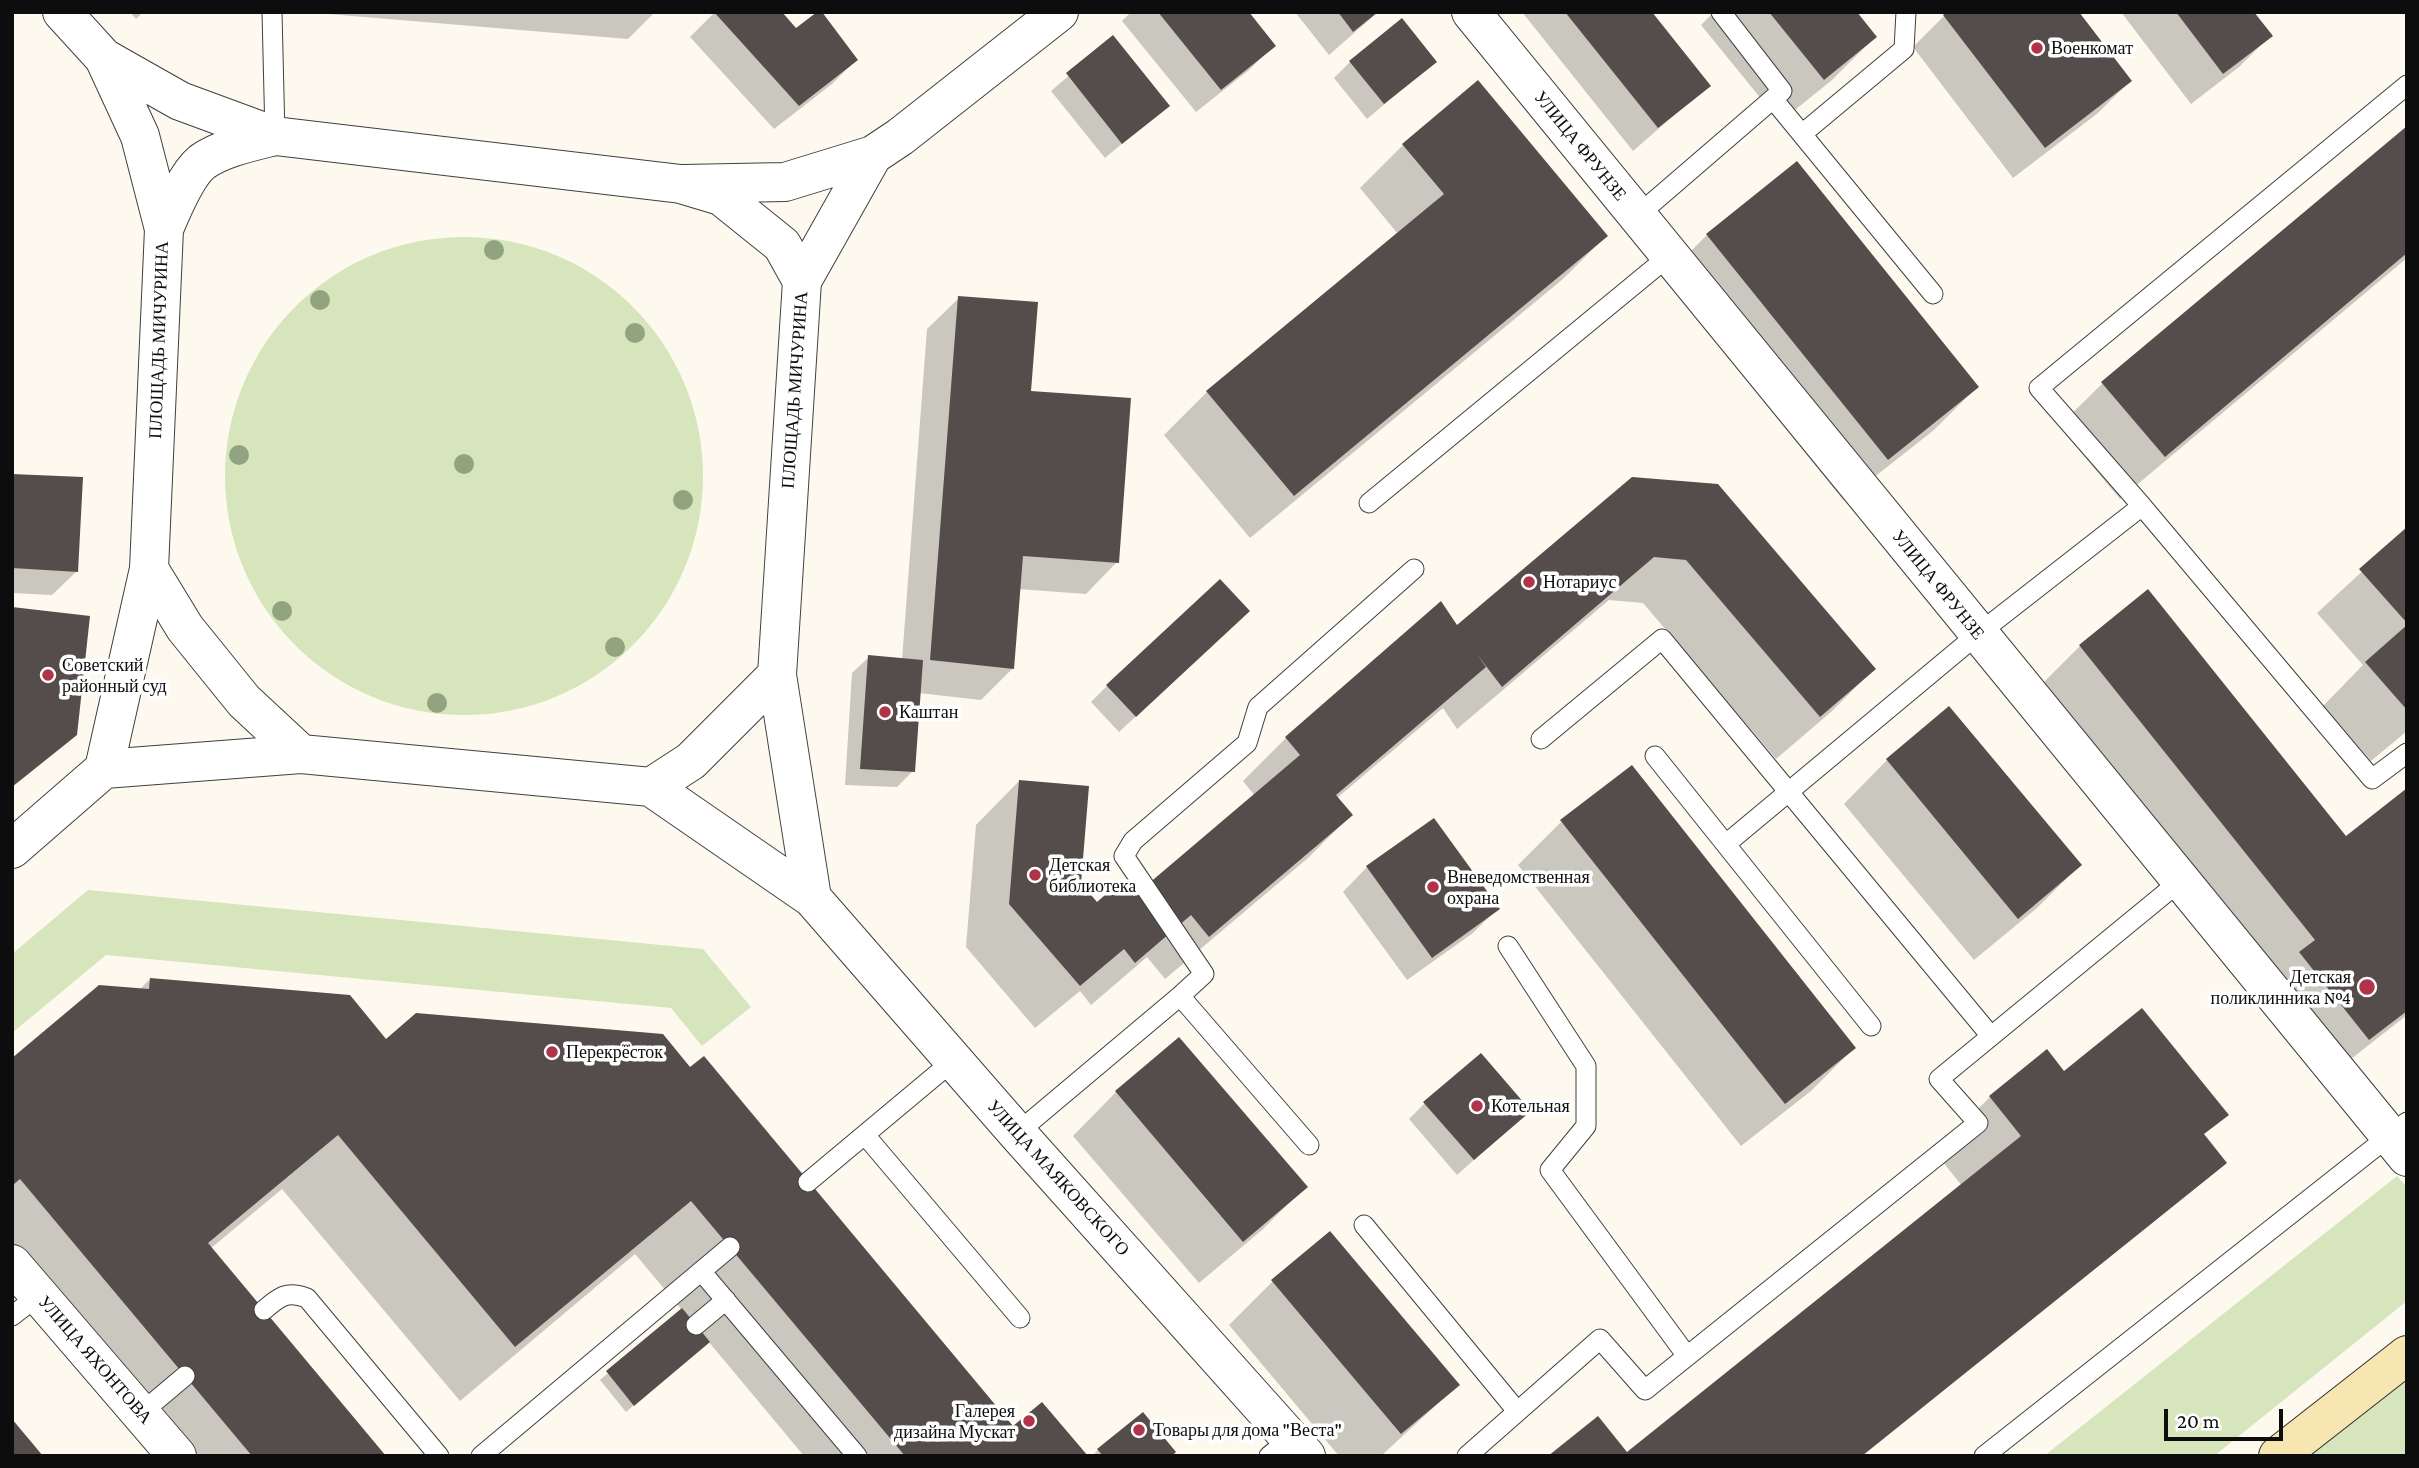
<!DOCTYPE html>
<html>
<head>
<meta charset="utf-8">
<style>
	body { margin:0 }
	#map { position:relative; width:2419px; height:1468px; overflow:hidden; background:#fdf9ef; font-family:"Crimson Pro",serif }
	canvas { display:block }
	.frame { position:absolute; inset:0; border:14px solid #0d0d0d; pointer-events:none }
	.scale { position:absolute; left:2164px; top:1409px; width:119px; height:32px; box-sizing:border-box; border:4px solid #0d0d0d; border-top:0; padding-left:9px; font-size:21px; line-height:24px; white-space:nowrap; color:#0d0d0d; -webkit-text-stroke:5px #fff; paint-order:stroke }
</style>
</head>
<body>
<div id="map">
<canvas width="2419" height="1468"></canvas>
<div class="frame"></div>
<div class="scale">20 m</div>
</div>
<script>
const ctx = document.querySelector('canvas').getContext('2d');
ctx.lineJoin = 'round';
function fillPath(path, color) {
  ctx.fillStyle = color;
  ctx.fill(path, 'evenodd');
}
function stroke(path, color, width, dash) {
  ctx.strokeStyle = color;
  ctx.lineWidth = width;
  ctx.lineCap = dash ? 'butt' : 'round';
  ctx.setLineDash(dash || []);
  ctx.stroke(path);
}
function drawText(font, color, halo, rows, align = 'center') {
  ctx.font = font + ' "Crimson Pro",serif';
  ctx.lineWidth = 7;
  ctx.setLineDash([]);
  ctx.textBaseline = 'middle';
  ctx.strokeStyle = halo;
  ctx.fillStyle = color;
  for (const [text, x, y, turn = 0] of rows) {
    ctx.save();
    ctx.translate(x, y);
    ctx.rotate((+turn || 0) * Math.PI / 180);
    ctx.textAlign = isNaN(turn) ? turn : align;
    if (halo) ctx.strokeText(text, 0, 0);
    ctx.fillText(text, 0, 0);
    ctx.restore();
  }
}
fillPath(new Path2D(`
	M225 476a239 239 0 1 1 478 0a239 239 0 1 1-478 0Z
	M88,890l615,59 48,58 -49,39 -31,-38 -565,-53 -94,78v-79z
	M2397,1176l10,11v114l-193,155h-170z
	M2407,1373v83h-104z`), '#d7e5bc');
fillPath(new Path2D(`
	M130,12h13l-7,7z
	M304,12h351l-27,27z
	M715,12l81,18 60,30 -24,24 -58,45 -84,-92z
	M1131,12h115l27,34 -24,24 -53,42 -74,-91z
	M1295,12h83l-49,43z
	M1522,12h127l60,73 -76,66z
	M1714,12h141l20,25 -43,43 -52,42 -79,-97z
	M2121,12h131l18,24 -31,31 -48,37z
	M1944,16l186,65 -32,32 -85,65 -100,-131z
	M1113,38l55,67 -63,53 -54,-67z
	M1350,62h85l-68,57 -33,-41z
	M1478,82l128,154 -43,43 -313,259 -86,-103 43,-43 191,-158 -38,-46 43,-43z
	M2407,128v130l-287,241 -61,-73 44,-43z
	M1707,235l270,152 -43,43 -90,71 -180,-223z
	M959,298l70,94 88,170 -31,32 -68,-5 -5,79 -32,32 -62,-7 -6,78 -16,16 -52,-2 7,-112 17,-16 33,3 25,-331z
	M12,475l65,96 -25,24 -40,-2z
	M1633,479l241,190 -43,43 -55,47 -133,-156 -34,-3 -152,129 -14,-21 -106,90 14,17 -43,43 -143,121 -18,-22 -56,48 -11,-14 -45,37 -69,-81 10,-122 43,-44 60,103 17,20 38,-6 121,-102 -12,-15 43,-43 171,-110z
	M2407,530v201l-36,30 -48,-55 40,-41 -46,-52z
	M1232,627l-113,105 -28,-30 16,-16z
	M2080,646l266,193 61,-49v225l-70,55 -312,-369z
	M1949,709l131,156 -43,43 -63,52 -130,-156 43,-44z
	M1561,822l293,226 -43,43 -70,55 -223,-281z
	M1367,867l130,42 -24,24 -66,47 -64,-88z
	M150,979l236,62 276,-5 351,393 72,27h-281l-96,-115 -82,71 -26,-32 82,-70 -47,-56 -175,147 -178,-212 -72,60 174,207h-233l-139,-165v-231l127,-70z
	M1179,1039l126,148 -43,43 -63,53 -126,-147 43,-44z
	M2047,1052l17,21 162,41 -599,341 335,-269 -27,-34 55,-55z
	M1425,1103l104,8 -72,64 -48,-56z
	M1330,1233l128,152 -77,71h-42l-110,-131 43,-43z
	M1098,1450l72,6h-78z`), '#0003');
fillPath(new Path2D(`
	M714,12h68l14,16 21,-16h5l36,48 -59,46z
	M1158,12h91l27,34 -55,44z
	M1338,12h40l-25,20z
	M1565,12h87l59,74 -53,42z
	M1769,12h88l20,25 -53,43z
	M1946,12h133l53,69 -87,67 -102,-133z
	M2176,12h78l19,24 -50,38z
	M1402,18l35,44 -53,42 -35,-43z
	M1113,35l57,71 -48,38 -56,-71z
	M1478,80l130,156 -314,260 -88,-105 238,-197 -42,-50z
	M2407,126v127l-242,204 -64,-75z
	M1797,161l182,226 -91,73 -182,-226z
	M958,296l80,6 -7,89 100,7 -12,165 -96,-7 -9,113 -84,-9z
	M12,474l71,3 -5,95 -66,-4z
	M1632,477l86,7 158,185 -56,48 -134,-157 -32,-3 -152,130 -26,-34 10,14 -150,128 17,20 -144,122 -18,-22 -56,48 -11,-14 -44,37 -71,-82 10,-124 70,6 -8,97 16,19 24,-21 13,15 166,-141 -15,-18 156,-136 16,24z
	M2407,527v96l-48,-54z
	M1220,579l30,32 -114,106 -30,-32z
	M2148,589l198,247 61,-48v223l-38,29 -70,-88 16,-12 -236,-295z
	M12,607l78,9 -13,119 -65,52z
	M2407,625v85l-42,-48z
	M868,655l55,5 -8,112 -55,-3z
	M1949,706l133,159 -64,54 -132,-160z
	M1632,765l224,283 -71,56 -225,-284z
	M1434,818l66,91 -68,49 -66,-92z
	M150,978l200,17 36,44 30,-26 247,21 27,33 14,-11 309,370 29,-24 46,54h-183l-214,-255 -176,146 -177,-212 -130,108 178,213h-134l-232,-277 -6,5 -2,-2v-124l87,-73 50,4z
	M2142,1008l87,107 -25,19 23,29 -365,293h-314l50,-40 29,36 394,-316 -32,-40 58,-47 17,22z
	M1179,1037l129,150 -65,55 -128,-151z
	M1481,1053l50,58 -57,49 -51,-58z
	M1330,1231l130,154 -59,49 -130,-154z
	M682,1308l28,34 -76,64 -28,-35z
	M1143,1412l33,40 -4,4h-69l-6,-7z
	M12,1419l31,37h-31z`), '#554d4b');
const service = new Path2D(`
	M272,12l3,124
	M1773,99l160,195
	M1802,134l102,-85 2,-37
	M1637,216l145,-125 -61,-79
	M1369,503l300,-247
	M2142,506l230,273 35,-26
	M1541,739l121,-100 328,396
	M1655,756l216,270
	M1726,844l252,-210 164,-128 -103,-118 368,-303
	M1508,946l78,120v60l-36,44 137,186
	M1180,996l24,-22 -80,-118 9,-15 114,-98 11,-36 156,-138
	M1017,1133l163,-137 129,149
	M865,1135l155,183
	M808,1182l146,-122
	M1364,1225l153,186
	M701,1271l156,185
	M264,1310c15,-13 23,-20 43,-12l132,158
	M12,1316l27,-21
	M696,1325l30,-25
	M141,1413l44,-37
	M481,1456l249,-209
	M1269,1456l22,-18
	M1467,1456l133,-117 45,51 333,-267 -39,-44 240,-197
	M1984,1456l423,-334`);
const minor = new Path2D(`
	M1471,12l936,1145
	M683,184l102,-2 88,-27 27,-18 159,-125
	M802,281l71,-126
	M104,769l45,-200
	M12,849l92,-80 197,-15
	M12,1264l165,192`);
const tertiary = new Path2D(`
	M62,12l42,46 76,43 95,35
	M104,58l36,78 24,93
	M777,675l-86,86 -40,26 -350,-33 -57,-53 -59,-73 -36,-59 15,-340c8,-19 22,-54 38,-67 20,-14 49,-20 73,-26l406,48 40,12 61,49 20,36 -25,394 35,223
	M651,787l161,111 205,235 289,323`);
const secondary = new Path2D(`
	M2278,1456l129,-101`);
stroke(service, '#404040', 21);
stroke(minor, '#404040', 40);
stroke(tertiary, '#404040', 40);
stroke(secondary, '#2f2f2f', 40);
stroke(service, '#fff', 19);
stroke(minor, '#fff', 38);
stroke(tertiary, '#fff', 38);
stroke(secondary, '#f7e6b1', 38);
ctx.fillStyle = '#91a47f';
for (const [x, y] of [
	[494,250],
	[320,300],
	[635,333],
	[239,455],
	[464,464],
	[683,500],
	[282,611],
	[615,647],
	[437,703]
]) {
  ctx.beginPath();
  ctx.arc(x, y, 10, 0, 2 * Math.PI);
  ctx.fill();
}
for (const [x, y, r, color] of [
	[2037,48,7,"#b0334a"],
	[1529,582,7,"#b0334a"],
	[48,675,7,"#b0334a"],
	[885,712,7,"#b0334a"],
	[1035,875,7,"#b0334a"],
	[1433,887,7,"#b0334a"],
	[2367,987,9,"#b0334a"],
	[552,1052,7,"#b0334a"],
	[1477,1106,7,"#b0334a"],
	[1029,1421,7,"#b0334a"],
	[1139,1430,7,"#b0334a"]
]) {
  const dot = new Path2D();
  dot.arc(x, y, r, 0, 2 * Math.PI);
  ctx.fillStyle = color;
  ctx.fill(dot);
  stroke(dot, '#fff', 2.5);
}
drawText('18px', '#0d0d0d', '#fff', [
	["Военкомат",2051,48],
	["Нотариус",1543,582],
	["Советский",62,665],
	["районный суд",62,686],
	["Каштан",899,712],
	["Детская",1049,865],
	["библиотека",1049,886],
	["Вневедомственная",1447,877],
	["охрана",1447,898],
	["Детская",2351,977,"right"],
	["поликлинника №4",2351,998,"right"],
	["Перекрёсток",566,1052],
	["Котельная",1491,1106],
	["Галерея",1015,1411,"right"],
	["дизайна Мускат",1015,1432,"right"],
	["Товары для дома \"Веста\"",1153,1430]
], 'left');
drawText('18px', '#0d0d0d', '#fff', [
	["УЛИЦА ФРУНЗЕ",1580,146,51],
	["ПЛОЩАДЬ МИЧУРИНА",159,340,-88],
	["ПЛОЩАДЬ МИЧУРИНА",795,390,-86],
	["УЛИЦА ФРУНЗЕ",1938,585,51],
	["УЛИЦА МАЯКОВСКОГО",1058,1178,48],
	["УЛИЦА ЯХОНТОВА",95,1360,49]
]);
</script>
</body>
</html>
